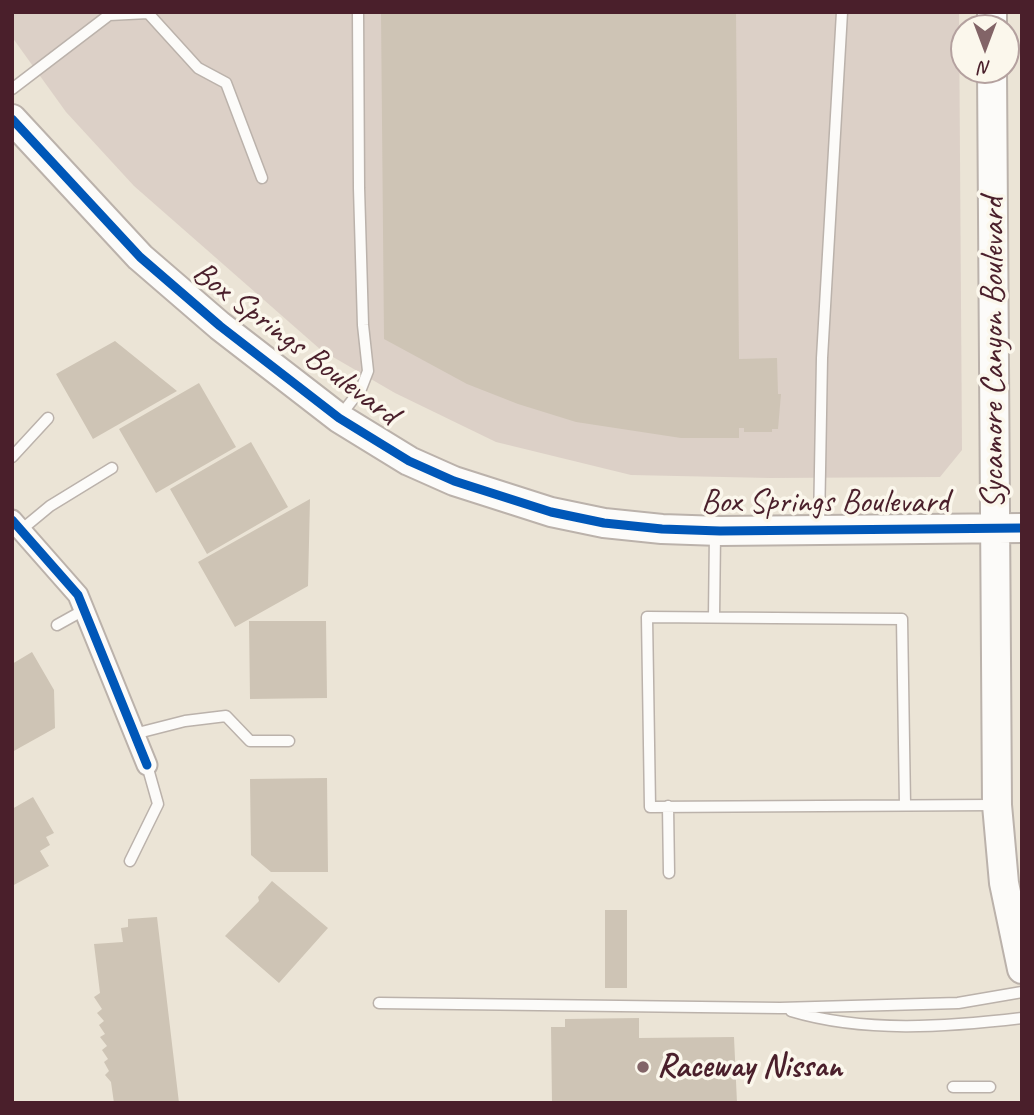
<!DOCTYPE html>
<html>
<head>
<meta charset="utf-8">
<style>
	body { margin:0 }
	#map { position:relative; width:1034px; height:1115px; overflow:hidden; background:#ebe4d6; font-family:Caveat,sans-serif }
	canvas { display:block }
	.frame { position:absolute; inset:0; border:14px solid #4a1f2b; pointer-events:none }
	.north { position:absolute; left:950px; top:14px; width:70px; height:70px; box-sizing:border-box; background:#fbf7ec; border:2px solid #b4a19f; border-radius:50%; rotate:180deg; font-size:19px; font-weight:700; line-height:28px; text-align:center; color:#4a1f2b }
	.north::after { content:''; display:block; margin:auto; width:24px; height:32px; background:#826467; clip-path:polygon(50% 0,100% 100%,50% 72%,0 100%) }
</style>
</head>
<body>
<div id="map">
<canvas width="1034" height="1115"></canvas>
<div class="frame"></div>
<div class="north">N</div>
</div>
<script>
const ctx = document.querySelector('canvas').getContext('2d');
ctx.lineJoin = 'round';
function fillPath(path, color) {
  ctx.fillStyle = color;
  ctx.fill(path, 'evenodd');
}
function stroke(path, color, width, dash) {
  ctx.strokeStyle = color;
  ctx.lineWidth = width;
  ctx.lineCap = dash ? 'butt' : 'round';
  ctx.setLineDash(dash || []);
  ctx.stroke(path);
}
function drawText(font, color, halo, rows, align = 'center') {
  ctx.font = font + ' Caveat,sans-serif';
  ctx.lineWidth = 7;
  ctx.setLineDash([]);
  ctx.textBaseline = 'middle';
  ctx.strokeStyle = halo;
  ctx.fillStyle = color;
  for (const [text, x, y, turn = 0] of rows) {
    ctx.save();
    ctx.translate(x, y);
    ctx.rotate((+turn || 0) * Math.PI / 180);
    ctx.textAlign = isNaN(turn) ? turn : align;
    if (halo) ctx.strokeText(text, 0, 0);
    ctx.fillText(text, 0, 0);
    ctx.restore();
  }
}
fillPath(new Path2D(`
	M12,12h947l3,438 -22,27 -170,1 -139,-3 -135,-33 -101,-49 -74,-43 -187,-164 -68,-74 -54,-75z`), '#dcd0c7');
fillPath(new Path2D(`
	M381,12h355l3,347 38,-1 1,36h3l-3,35h-6v3h-28v-4h-5v10h-58l-105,-16 -58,-18 -51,-20 -83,-45z
	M115,341l62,50 -84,48 -37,-65z
	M199,383l37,64 -80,46 -37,-64z
	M251,442l37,65 -81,47 -37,-65z
	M310,499l-2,87 -73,41 -37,-65z
	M249,621h77l1,77 -77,1z
	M32,652l22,38 1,38 -43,24v-88z
	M327,778l1,94h-57l-20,-17 -1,-76z
	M33,797l21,36 -8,4 4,8 -10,6 9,15 -37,20v-77z
	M272,881l56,47 -49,55 -54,-47 34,-35 -1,-4z
	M605,910h22v78h-22z
	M157,917l22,186h-65l-3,-21 -6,-7 4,-4 -5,-9 4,-3 -6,-9 5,-4 -7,-9 5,-3 -6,-9 5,-4 -7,-8 5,-4 -8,-12 6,-4 -6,-49 29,-2 -2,-14 7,-1v-8z
	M639,1018v20l95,-1 3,66h-185l-1,-76h14v-8z`), '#cec4b5');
const lane = new Path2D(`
	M12,89l97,-74 39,-2 50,55 28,15 36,95
	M340,416l21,-27 7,-18 -5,-46 -4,-137 -1,-176
	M12,457l36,-39
	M819,526l3,-168 20,-346
	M21,530l29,-24 62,-38
	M714,617l1,-83
	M57,625l27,-15
	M134,734l51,-13 41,-5 24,25h39
	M905,805l-3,-186 -255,-2 3,190 343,-2
	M668,806l1,67
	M130,861l28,-57 -11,-39
	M379,1003l401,5 178,-5 64,-11
	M791,1011c73,22 155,16 231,7
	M953,1087h37`);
const street = new Path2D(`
	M12,520l66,75 69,170`);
const secondary = new Path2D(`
	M992,12v16
	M992,70l5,735 7,78 18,86
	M12,119l128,138 80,69 119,92 70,43 45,20 97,31 53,11 58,6 58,2 302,-3`);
stroke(lane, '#bbb2ab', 13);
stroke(street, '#bbb2ab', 23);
stroke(secondary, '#bbb2ab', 32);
stroke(lane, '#fcfbf9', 10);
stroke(street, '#fcfbf9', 19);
stroke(secondary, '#fcfbf9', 28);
stroke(new Path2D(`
	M12,119l128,138 80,69 119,92 70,43 45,20 97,31 53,11 58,6 58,2 302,-3
	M12,520l66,75 69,170`), '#0057b8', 9);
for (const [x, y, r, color] of [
	[643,1067,7,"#826467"]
]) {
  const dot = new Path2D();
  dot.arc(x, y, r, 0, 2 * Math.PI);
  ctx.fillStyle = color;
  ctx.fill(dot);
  stroke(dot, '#fbf7ec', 2.5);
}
drawText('33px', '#4a1f2b', '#fbf7ec', [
	["Box Springs Boulevard",295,344,37],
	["Sycamore Canyon Boulevard",994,353,-90],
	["Box Springs Boulevard",825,503]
]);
drawText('bold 33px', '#4a1f2b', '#fbf7ec', [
	["Raceway Nissan",657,1067]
], 'left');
</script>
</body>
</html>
